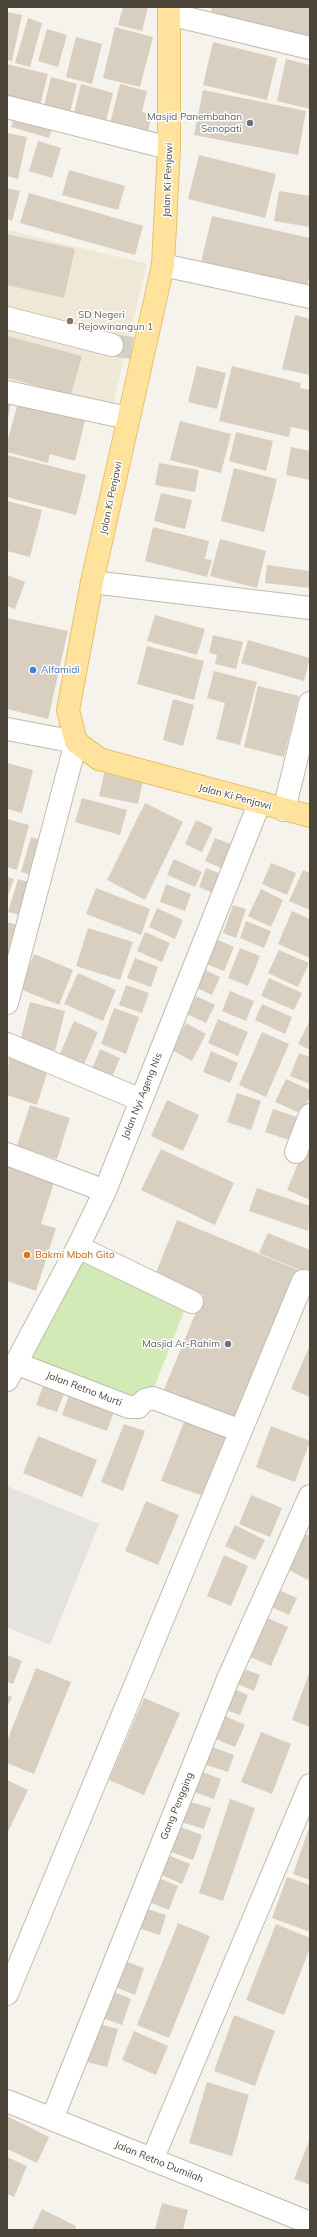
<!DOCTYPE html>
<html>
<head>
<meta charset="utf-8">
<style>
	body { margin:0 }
	#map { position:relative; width:317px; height:2237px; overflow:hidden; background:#f6f3ec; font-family:Mulish,sans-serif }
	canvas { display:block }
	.frame { position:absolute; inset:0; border:8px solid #4b4439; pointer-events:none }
</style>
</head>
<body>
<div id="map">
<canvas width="317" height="2237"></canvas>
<div class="frame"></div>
</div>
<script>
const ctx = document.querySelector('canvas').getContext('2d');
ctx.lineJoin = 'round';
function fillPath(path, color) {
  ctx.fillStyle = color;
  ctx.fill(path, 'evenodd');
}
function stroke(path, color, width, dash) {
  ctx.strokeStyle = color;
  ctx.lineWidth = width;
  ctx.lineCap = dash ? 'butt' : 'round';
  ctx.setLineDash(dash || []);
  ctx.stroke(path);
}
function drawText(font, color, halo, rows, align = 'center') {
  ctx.font = font + ' Mulish,sans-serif';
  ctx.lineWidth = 3;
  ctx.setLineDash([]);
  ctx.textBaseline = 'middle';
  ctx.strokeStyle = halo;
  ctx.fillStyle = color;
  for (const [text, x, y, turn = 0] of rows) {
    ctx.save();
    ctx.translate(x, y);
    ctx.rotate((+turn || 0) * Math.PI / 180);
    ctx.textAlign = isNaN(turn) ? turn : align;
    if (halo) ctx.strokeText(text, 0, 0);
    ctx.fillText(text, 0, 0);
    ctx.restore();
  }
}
fillPath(new Path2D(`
	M7,230l140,34 -34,140 -106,-26z`), '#efe8d6');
fillPath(new Path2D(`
	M81,1253l106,51 -36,91 -15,8 -113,-43z`), '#d2eab5');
fillPath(new Path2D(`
	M7,1486l92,38 -49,121 -43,-18z`), '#e5e3e0');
fillPath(new Path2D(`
	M123,7h25l-6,24 -24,-6z
	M212,7h98v33l-101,-17z
	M7,12l15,3 -10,46 -5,-1z
	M28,18l14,5 -12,44 -15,-4z
	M115,27l38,10 -13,50 -37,-9z
	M47,29l20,6 -9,32 -20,-6z
	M76,37l26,7 -10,40 -26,-7z
	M213,42l64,16 -10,42 -64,-15z
	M286,59l24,6v44l-33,-8z
	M7,64l41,10 -10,39 -31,-8z
	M51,77l26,7 -9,37 -26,-7z
	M81,84l32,9 -9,36 -32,-8z
	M120,84l27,7 -5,21 10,2 -6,26 -38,-9z
	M203,90l103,21 -8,44 -104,-20z
	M16,112l38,10 -5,16 -38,-11z
	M7,133l20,4 -9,42 -11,-3z
	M38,141l23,7 -9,30 -23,-7z
	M199,155l77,19 -11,44 -77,-19z
	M69,170l56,16 -7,24 -56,-15z
	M7,188l13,3 -8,30 -5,-2z
	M279,191l31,5v31l-36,-6z
	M29,193l114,33 -8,29 -115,-32z
	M212,216l98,22v35l-3,14 -106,-25z
	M7,234l68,15 -11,49 -57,-13z
	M295,315l15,4v56l-28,-6z
	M7,336l75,20 -11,39 -64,-17z
	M197,366l29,7 -9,36 -29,-7z
	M232,366l69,17 -1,5 10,2v41l-19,-4 -2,10 -70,-16z
	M19,399l67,18 -11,44 -25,-7 -2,9 -41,-11v-9z
	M7,400h4l-3,19h-1z
	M180,421l51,13 -10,39 -51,-13z
	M236,432l37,9 -7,30 -37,-10z
	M291,447l19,4v29l-24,-5z
	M7,455l79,20 -10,40 -69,-18z
	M159,463l40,7 -4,22 -40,-7z
	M234,468l43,11 -13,53 -43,-11z
	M161,493l31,7 -7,29 -31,-8z
	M7,501l35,9 -12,47 -23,-6z
	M153,527l56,14 -4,18 7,1 -5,17 -62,-16z
	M220,539l46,12 -9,37 -47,-12z
	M267,565l43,6v17l-45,-5z
	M7,575l18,7 -10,27 -8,-3z
	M155,615l50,14 -8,26 -50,-14z
	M7,618l61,13 -20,88 -41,-10z
	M213,635l30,7 -7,27 -21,-5 2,-9 -8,-2z
	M248,640l62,18 -6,23 -63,-18z
	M147,646l57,15 -10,39 -57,-16z
	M214,671l43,11 -17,63 -24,-6 9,-36 -18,-5z
	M258,686l41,10 -15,61 -40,-10z
	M173,699l21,6 -11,41 -20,-6z
	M7,763l26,7 -11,43 -15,-4z
	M105,769l39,8 -6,27 -39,-8z
	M82,798l45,12 -7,25 -45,-13z
	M145,803l38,19 -38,78 -38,-20z
	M7,819l22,6 -12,45 -10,-3z
	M196,820l17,8 -11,24 -17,-8z
	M31,837l14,4 -10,35 -14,-4z
	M215,838l21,8 -10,24 -21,-9z
	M174,859l28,13 -7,15 -28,-12z
	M271,863l25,10 -9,22 -25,-11z
	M206,868l20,8 -8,19 -19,-8z
	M303,870l7,3v37l-21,-9z
	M7,877l7,2 -7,19z
	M18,879l17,5 -10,32 -17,-4z
	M166,884l25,10 -6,17 -25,-9z
	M96,888l54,21 -9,26 -55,-21z
	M261,889l22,11 -12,27 -23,-11z
	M233,905l13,4 -10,29 -13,-5z
	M157,908l26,12 -8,19 -26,-12z
	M292,911l18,8v39l-32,-14z
	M246,921l25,10 -7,17 -24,-10z
	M7,922l16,5 -16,43z
	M88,928l45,14 -13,38 -44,-14z
	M145,932l25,11 -8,19 -25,-11z
	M214,938l20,9 -10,24 -20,-8z
	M240,948l20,8 -12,30 -20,-8z
	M279,950l30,13 -11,24 -30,-14z
	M34,954l39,16 -14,35 -39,-16z
	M135,958l23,9 -7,20 -24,-9z
	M203,969l17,8 -8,18 -17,-8z
	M78,973l38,17 -13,31 -39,-17z
	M269,978l33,15 -8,17 -33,-14z
	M126,985l23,8 -7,20 -23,-8z
	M230,991l24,10 -8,20 -24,-10z
	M196,996l19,9 -9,18 -19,-9z
	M30,1002l35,9 -10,40 -35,-9z
	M262,1004l30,13 -7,17 -30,-14z
	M114,1008l25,9 -13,37 -25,-10z
	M218,1019l30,13 -10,24 -30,-13z
	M310,1020v30l-12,-6z
	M74,1021l24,11 -15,35 -24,-11z
	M186,1023l20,11 -14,27 -20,-11z
	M262,1032l27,12 -23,53 -27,-12z
	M100,1049l20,9 -8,19 -20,-8z
	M211,1051l27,12 -8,20 -27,-11z
	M299,1053l11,4v27l-20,-8z
	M9,1054l40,13 -12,38 -30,-10z
	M286,1079l24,11v6l-8,18 -27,-12z
	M237,1093l24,8 -10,29 -24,-8z
	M167,1100l32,15 -16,36 -32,-15z
	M30,1105l40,13 -13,41 -40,-13z
	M273,1109l27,9 -8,23 -27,-9z
	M310,1134v66l-23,-10z
	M161,1149l73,34 -19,42 -74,-35z
	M7,1166l49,10 -15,48 15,4 -20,63 -29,-10z
	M257,1188l53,18 -2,25 -59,-20z
	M177,1220l126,52 -63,152 -77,-32 40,-97 -48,-20z
	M268,1233l42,17v24l-51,-21z
	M310,1345v52l-19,-8z
	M46,1378l21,8 -10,26 -21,-7z
	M71,1390l45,16 -9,25 -45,-16z
	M187,1414l45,19 -26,64 -45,-16z
	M124,1424l21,7 -22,60 -22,-9z
	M271,1426l39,15 -15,41 -39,-15z
	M38,1436l59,24 -15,37 -59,-24z
	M251,1495l31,13 -12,29 -31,-13z
	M146,1501l33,14 -21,50 -33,-14z
	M235,1525l30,15 -10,20 -30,-14z
	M301,1532l9,4v39l-2,5 -25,-13z
	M224,1555l24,11 -17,40 -24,-10z
	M277,1589l20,9 -8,17 -20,-9z
	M265,1617l23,10 -17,39 -23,-10z
	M7,1655l15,6 -9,23 -6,-2z
	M239,1667l21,8 -6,16 -21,-9z
	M36,1668l35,14 -37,92 -27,-11v-22z
	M310,1671v56l-18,-7z
	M232,1688l16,7 -8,20 -17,-6z
	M7,1695l5,2 -5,11z
	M144,1698l36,15 -36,82 -35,-15z
	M221,1714l24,11 -10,22 -24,-10z
	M261,1732l30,12 -19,50 -31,-12z
	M207,1745l27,10 -6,17 -28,-9z
	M197,1770l24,9 -7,20 -25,-9z
	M7,1780l21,10 -21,44z
	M230,1799l25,9 -32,93 -24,-8z
	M187,1801l24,7 -7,21 -23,-7z
	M175,1825l27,10 -9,25 -27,-10z
	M310,1825v55l-17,-6z
	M163,1853l27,11 -8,20 -27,-12z
	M154,1876l24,10 -9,24 -25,-10z
	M287,1877l23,8v47l-38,-14z
	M144,1908l22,7 -6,20 -22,-7z
	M178,1923l32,13 -41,102 -32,-13z
	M276,1924l34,14v10l-26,67 -38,-15z
	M122,1960l22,8 -9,27 -22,-9z
	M109,1990l22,9 -9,26 -22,-8z
	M234,2015l41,16 -20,55 -41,-15z
	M99,2024l19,5 -11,38 -20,-5z
	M134,2031l34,15 -12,29 -34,-15z
	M207,2082l42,13 -17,61 -43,-13z
	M7,2116l42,21 -12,26 -30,-14z
	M310,2139v46l-16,-6z
	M7,2157l20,9 -13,31 -7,-3z
	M162,2203l26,7 -5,20h-28z
	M42,2209l34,17 -1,4h-43z`), '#d8cfc1');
stroke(new Path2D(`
	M112,345l20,3`), '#d4d0c8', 22, [22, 11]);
const minor = new Path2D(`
	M169,14l141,34
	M7,107l162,41
	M163,265l147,32
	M7,318l105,27
	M7,392l121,26
	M92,582l218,26
	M7,729l69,13 -69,261
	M284,810l26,-107
	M7,1044l134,56
	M296,1152l14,-37
	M7,1154l98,37
	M78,1247l114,55
	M15,1363l114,44h9l7,-7 8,-2 88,33
	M7,1380l71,-133 27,-56 154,-387
	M7,1994l296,-713 7,1
	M7,2101l303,122
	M52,2119l176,-440 82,-183
	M152,2160l158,-375`);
const major = new Path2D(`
	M169,7v141l-6,117 -71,317 -24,128 8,32 23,17 211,57`);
stroke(minor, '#c2bbae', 24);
stroke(major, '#e6c16a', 24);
stroke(minor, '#fff', 22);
stroke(major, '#ffe39c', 22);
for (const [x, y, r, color] of [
	[250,123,4,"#6b7280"],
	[70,321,4,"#8d6e63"],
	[33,670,4,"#3f7fe0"],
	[27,1255,4,"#e8710a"],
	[228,1344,4,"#6b7280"]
]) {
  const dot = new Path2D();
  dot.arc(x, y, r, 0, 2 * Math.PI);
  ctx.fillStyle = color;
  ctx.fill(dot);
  stroke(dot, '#fff', 1.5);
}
drawText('10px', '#5b616d', '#fff', [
	["Masjid Panembahan",242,117],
	["Senopati",242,129],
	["Masjid Ar-Rahim",220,1344]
], 'right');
drawText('10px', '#4b4439', '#fff', [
	["Jalan Ki Penjawi",168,180,-88],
	["Jalan Ki Penjawi",111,498,-78],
	["Jalan Ki Penjawi",235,797,15],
	["Jalan Nyi Ageng Nis",142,1096,-68],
	["Jalan Retno Murti",84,1389,21],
	["Gang Pengging",177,1806,-68],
	["Jalan Retno Dumilah",159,2162,22]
]);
drawText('10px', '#785e54', '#fff', [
	["SD Negeri",78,315],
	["Rejowinangun 1",78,327]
], 'left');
drawText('10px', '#366cbe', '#fff', [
	["Alfamidi",41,670]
], 'left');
drawText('10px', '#c56008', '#fff', [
	["Bakmi Mbah Gito",35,1255]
], 'left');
</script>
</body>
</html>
